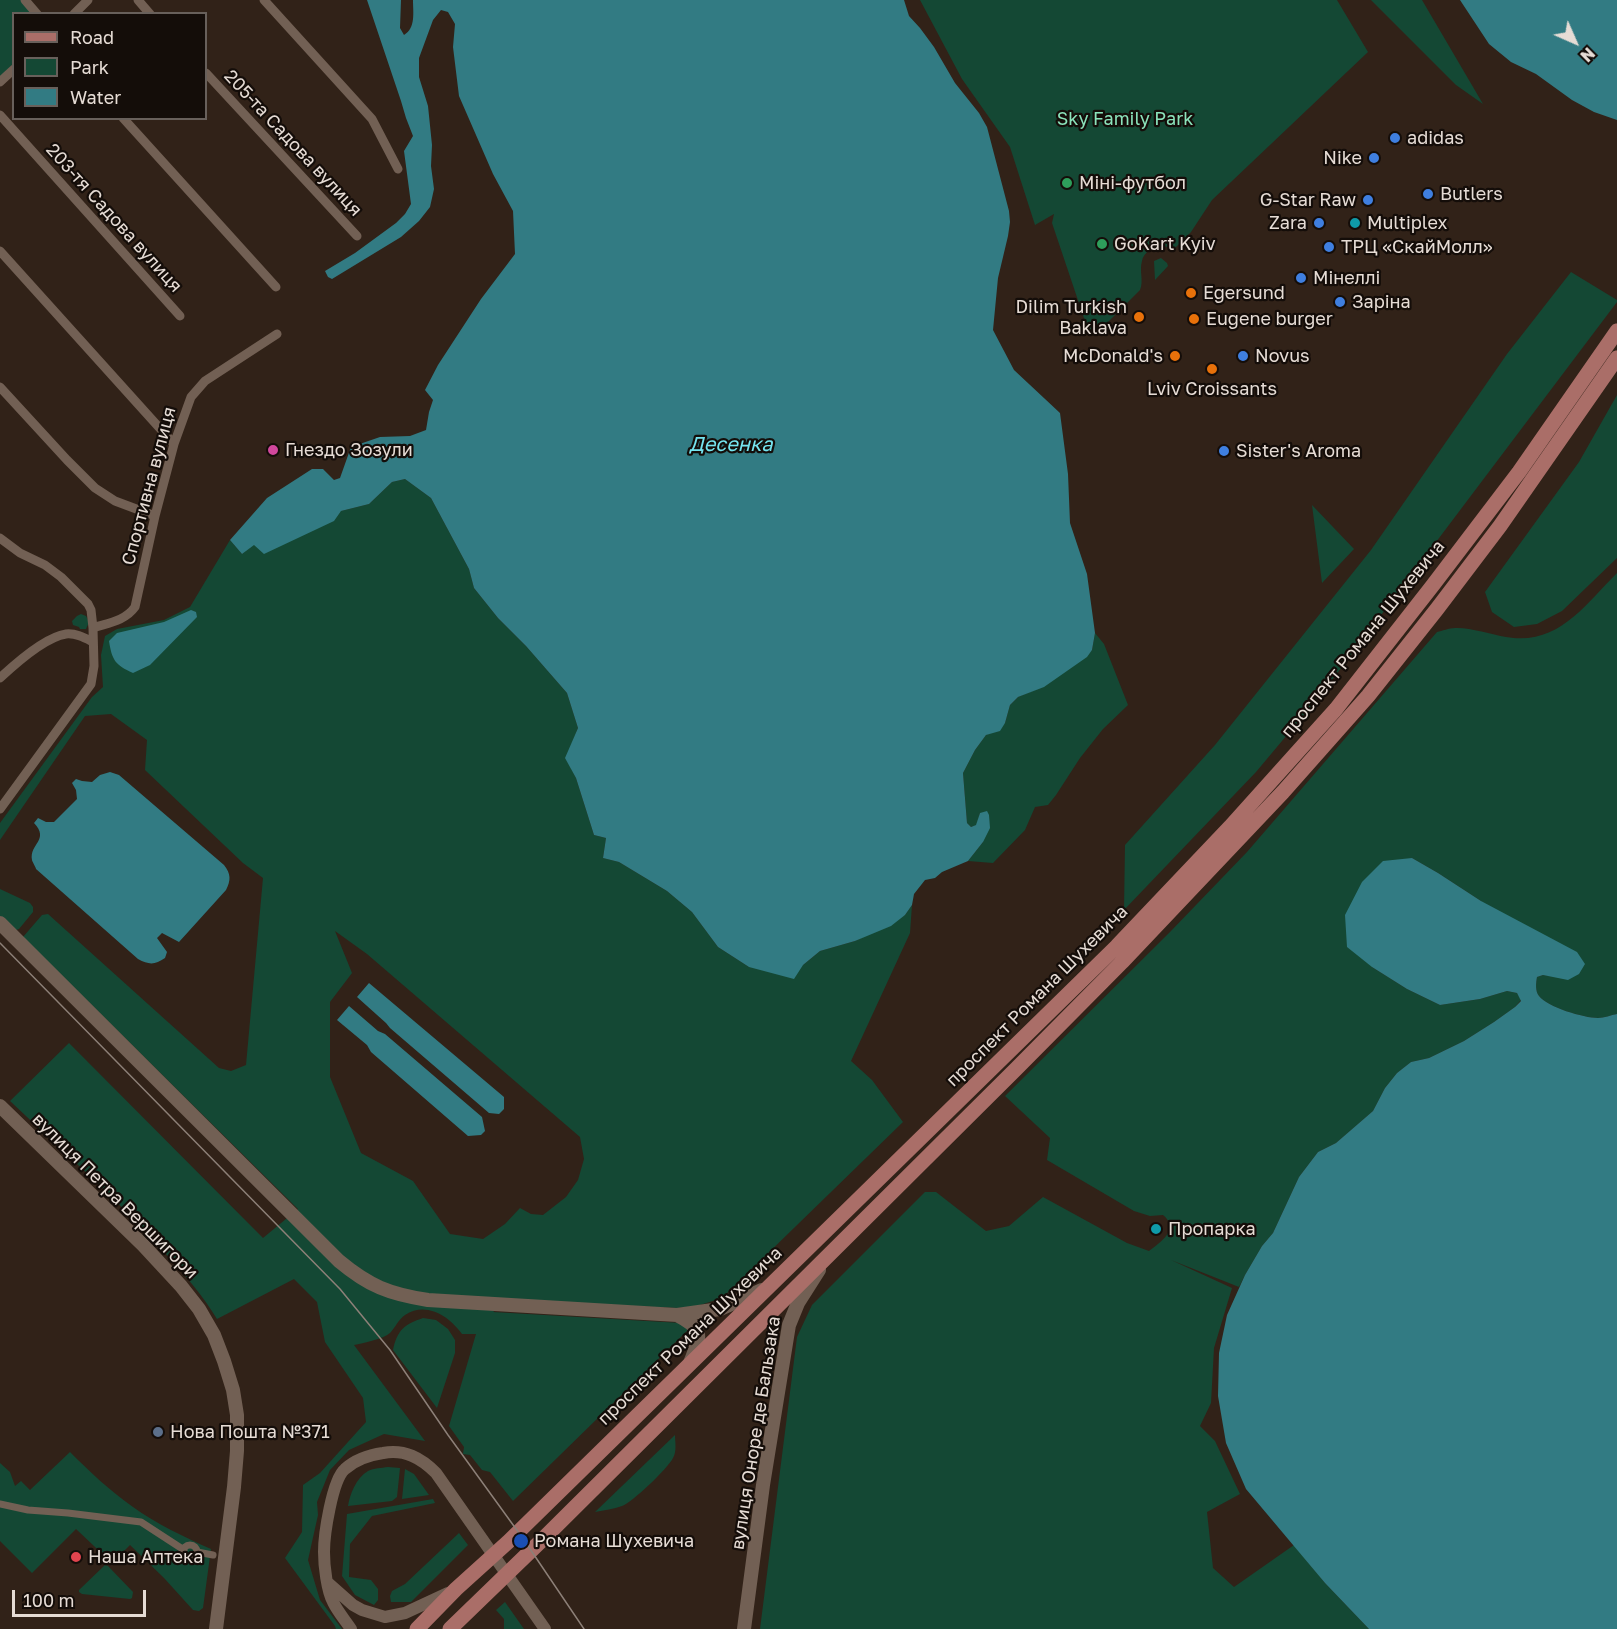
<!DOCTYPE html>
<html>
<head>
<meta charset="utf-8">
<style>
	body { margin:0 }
	#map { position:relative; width:1617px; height:1629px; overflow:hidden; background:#312218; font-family:"Golos Text",sans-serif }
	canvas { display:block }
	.legend { position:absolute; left:12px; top:12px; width:195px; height:108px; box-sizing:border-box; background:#140d09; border:2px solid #68605b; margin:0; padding:8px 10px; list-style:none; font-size:18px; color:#e6dcd5 }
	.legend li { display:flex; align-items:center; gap:12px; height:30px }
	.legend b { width:30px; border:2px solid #68605b }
	.north { position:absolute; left:1545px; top:12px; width:60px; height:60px; -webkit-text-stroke:4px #140d09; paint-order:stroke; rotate:135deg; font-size:16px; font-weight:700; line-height:24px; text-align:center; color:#e6dcd5 }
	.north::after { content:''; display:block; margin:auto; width:21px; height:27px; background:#e6dcd5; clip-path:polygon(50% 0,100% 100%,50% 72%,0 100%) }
	.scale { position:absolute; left:12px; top:1590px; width:134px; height:27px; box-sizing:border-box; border:3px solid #e6dcd5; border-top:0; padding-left:8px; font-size:18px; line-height:21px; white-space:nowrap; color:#e6dcd5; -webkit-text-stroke:4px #140d09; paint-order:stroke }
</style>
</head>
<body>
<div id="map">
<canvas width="1617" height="1629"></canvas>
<ul class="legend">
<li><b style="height:8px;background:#aa6e68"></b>Road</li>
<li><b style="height:16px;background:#144834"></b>Park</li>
<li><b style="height:16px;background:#327b83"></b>Water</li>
</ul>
<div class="north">N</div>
<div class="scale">100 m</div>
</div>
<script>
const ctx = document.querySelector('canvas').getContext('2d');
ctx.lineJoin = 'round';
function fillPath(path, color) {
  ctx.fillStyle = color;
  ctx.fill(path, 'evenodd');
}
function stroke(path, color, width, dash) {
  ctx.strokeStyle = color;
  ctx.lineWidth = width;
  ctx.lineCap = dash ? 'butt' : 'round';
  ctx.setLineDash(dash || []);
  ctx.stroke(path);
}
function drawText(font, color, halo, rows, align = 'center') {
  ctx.font = font + ' "Golos Text",sans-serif';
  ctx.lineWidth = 4.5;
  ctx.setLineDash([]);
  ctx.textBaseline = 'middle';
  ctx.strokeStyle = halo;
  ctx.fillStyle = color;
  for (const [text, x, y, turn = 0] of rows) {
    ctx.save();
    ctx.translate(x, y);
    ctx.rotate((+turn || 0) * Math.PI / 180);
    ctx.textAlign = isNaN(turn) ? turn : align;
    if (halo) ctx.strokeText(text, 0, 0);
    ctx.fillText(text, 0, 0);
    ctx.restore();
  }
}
fillPath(new Path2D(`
	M0,0h21l13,13 -20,1 -1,50 -13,13z
	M920,0h417l31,52 -156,148 -21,32 -18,18c-2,-1 -8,-4 -9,-4 -9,-2 -21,7 -22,15 -3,10 2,20 -2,29l-41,41 -3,-3 -8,2 -36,-107 2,-9 -19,11 -25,-78 -48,-68z
	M1371,0h51l61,104 -27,-19z
	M1161,258l6,5 1,3 -13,14 -1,-19z
	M1571,272l46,28v2l-294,390 -67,80 -132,138 1,-65 90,-100 156,-195 136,-196z
	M1617,395v163l-55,53 -25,13 -23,3 -22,-15 -7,-20 94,-130z
	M405,479l26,19 38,71 5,19 24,30 28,28 41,47 11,35 -12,30 10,20 18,57 12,3 -3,20 16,4 48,29 25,21 26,35 31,20 54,-2 17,-14 35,-10 50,-26 7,-10 -2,28 -59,128 21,19 31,42 -181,176 -25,8 -19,2 -168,-7 -17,11 188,11 7,7 -175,171 -23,-29 -8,-2 -12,-15 -7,-1 1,-7 -15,-21 27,-92h-14c-13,-18 -36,-33 -57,-19 -7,5 -10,13 -15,18 -7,6 -27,10 -36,12l71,96 -41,-7 -35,16 -19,20 -13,32 1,13 -10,45 12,40 22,29h-6l-1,-3 -50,-68 17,-26 1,-47 17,-12 46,-51 -3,-24 -38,-56 -8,-40 -23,-23 -77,40c-14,-23 -32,-44 -51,-65 -48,-54 -103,-103 -156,-153l59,-58 194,195 35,-29 -275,-272 19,-22 6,-1 171,154 12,3 15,-6 17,-187 -20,-15 -98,-93 2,-30 -36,-26 -26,2 -85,124v-17l92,-126 11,-10 -2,-32 4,-19 12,-7 47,-9 26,-13 40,-67 12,14 12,-10 87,-33 28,-7 23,-22zM335,931l32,23 213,183 4,22 -6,21 -12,17 -23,18 -12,-1 -11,-6 -15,16 -22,15 -33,-5 -37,-53 -52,-28 -31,-76v-75l22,-29z
	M1312,505l42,44 -32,34z
	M1617,573v441c-6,1 -13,4 -19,4 -14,0 -51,-11 -59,-22 -4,-5 -3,-13 -2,-19l6,-2 10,1 -72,-75 -43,-28 -26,-15 -40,109 35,22 33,16 40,-6 27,-8 10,2 4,7 -6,7 -21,15 -30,19 -35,17 -18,4 -14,11 -12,15 -12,23 -37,32 -18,9 -19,25 -26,56 -11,13 -17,29 -6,12 -68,-27 61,28 -18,60 -3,55 -11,23 15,15 25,53 -33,18 6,56 21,19 60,-42 31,38 44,46h-609l37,-292 15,-32 113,-113h11l50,39 23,-5 34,-29 84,46 22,8c12,-9 31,-22 14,-36l-13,1 -16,-5 -87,-51 3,-22 -45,-42 165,-164 77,-80 190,-220c5,-1 12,-4 18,-4 13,-1 36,6 51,9 52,9 78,-31 111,-64z
	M81,614l5,2 3,6 -3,7h-6l-1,-2 -6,-2 -1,-4 5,-5z
	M1095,633l9,11 24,61 -25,24 -23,29 -24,37 -8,10 -13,2 -10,23 -32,33 -25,-2 15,-19 -3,-29 -3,12 -6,2 -4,-4 -4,-50 12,-23 11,-15 19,-12 5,-18 8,-8 26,-11 48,-36z
	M0,889l30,14 3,4v5l-14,17 -3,1 -16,-14z
	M423,1318l13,2 12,9 7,11v13l-18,55 -44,-58c4,-20 12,-26 30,-32z
	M675,1435c0,7 2,16 -2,23 -5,10 -40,44 -51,48 -8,3 -18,4 -27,6z
	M70,1452c19,19 40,39 63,55 22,16 53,31 78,42l-8,59 -4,3 -6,-1 -29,-32 -34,-33 -18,18 -36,-34 -44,44 -32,-32v-78l10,9 5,14 6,-5 9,9z
	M388,1467l12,1 -3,29 -5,4 -44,5c2,-12 8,-28 20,-35 6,-3 13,-3 20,-4z
	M405,1469l9,5 15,21 -27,4z
	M433,1499l2,4 -63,13 -22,28 -1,33 22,3 7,9v11l-4,5 -19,-10 -13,-19 5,-62z
	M459,1533l9,12 -57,57h-20l-1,-6 2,-5 13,-7z
	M105,1565l3,1 25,26 -1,6 -2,1 -48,-5 -3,-2v-2z
	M505,1602l19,27h-20v-10l-8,-9z`), '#144834');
fillPath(new Path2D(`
	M367,0h34l-1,28 4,7c12,-7 9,-23 9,-35h491l5,16 11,12 14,19 21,36 24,30 8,14 22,84 1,11 -2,14 -10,42 -5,52 21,40 46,43 8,61 2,49 17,51 8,59 -3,17 -5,7 -43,30 -26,10 -8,8 -5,18 -5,8 -14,4 -11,15 -12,23 4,50 4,4 5,-2 4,-12 7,-2 2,4 1,13 -7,14 -15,19 -26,11 -7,6 -10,2 -11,14 -2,11 -7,10 -14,11 -36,15 -35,10 -17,14 -9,14 -45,-12 -31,-20 -26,-35 -25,-21 -48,-29 -16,-4 3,-20 -12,-3 -18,-57 -11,-20 13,-30 -11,-35 -41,-47 -28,-28 -24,-30 -5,-19 -38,-71 -26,-19 -13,3 -23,22 -28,7 -7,10 -70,33 -10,-9 -12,9 -12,-14 37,-42 45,-29h11l11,11 6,-2 11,-31 29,-10 30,-1 16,-6 3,-18 4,-12 -8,-10 13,-25 43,-66 34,-45 -2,-43 -20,-37 -34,-78 -6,-49 2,-23 -7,-12 -7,-2 -8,10 -14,38v19l9,29 4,39 -1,21 3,23 -4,18 -11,14 -18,16 -69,42 -4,-2 -3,-6 30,-18 41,-30 9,-9 6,-10 -7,-53 9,-15 -7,-18 -5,-17z
	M1460,0h157v120l-23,-8 -22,-12 -36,-26 -25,-12 -22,-18z
	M191,610l5,2 1,5 -47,48 -17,8c-18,-8 -21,-13 -24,-32l8,-8 47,-11z
	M110,772l9,3 105,90c7,9 7,15 2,25l-47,52 -17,-9 -5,5 10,14 -2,6c-10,7 -16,7 -27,1l-102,-90c0,-1 -4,-8 -4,-9 -3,-16 18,-20 2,-37l4,-5 8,4h8l23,-23 -1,-9 -4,-7 4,-4 6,2 10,1 8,-7z
	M1412,858l26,15 43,28 96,51 8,12 -6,10 -11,6 -25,-5 -6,2c-1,6 -2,14 2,19 8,11 45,22 59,22 6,0 13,-3 19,-4v615h-248l-44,-46 -79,-94 -20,-46 -8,-47 1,-43 8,-38 18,-40 17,-29 11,-13 26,-56 19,-25 18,-9 37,-32 12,-23 12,-15 14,-11 18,-4 35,-17 30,-19 21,-15 6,-6 -4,-8 -10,-2 -27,8 -40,6 -33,-16 -35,-22 -25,-20 -2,-32 17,-33 21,-21z
	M369,983l135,114v12l-5,5 -10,-1 -99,-85 -4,-5 -29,-26z
	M349,1006l29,25 7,3 97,83 3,14 -4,4 -13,1 -97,-84 -4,-7 -30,-25z`), '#327b83');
stroke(new Path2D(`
	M0,1504l28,6 40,3 73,9 43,28
	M183 1552a7 7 0 1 1 14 0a7 7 0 1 1-14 0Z
	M197,1552l16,3`), '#726054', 7);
stroke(new Path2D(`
	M25,0l12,14
	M138,0l12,14
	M264,0l108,119 26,50
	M74,14l14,-14
	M206,73l151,163
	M0,82l14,-13
	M0,115l180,201
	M123,118l153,169
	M0,251l174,193
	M0,387l67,73 28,28 20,13 40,15
	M0,538l20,15 25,12 16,12 27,27 3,6 2,18 1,38 -3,18 -91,125
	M93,628c15,-5 32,-7 42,-21l20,-91 19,-72 17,-47 14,-16 72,-47
	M0,678c15,-14 46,-41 66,-44 10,-1 19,4 27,8`), '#726054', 9);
stroke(new Path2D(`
	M327,1582l26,23 9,5 23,7 20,-4 43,-20
	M351,1629c-6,-9 -13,-17 -18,-27 -6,-11 -9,-36 -9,-50 0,-17 8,-72 21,-83 11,-10 24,-14 38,-16 22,-4 38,5 53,20l109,156`), '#726054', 12);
stroke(new Path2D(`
	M0,923l339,338c30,25 50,33 89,39l249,15 43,-6 42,-19
	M0,1106l143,139 38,41 18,23 15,26 10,26 9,29 4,25v36l-3,36 -18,142
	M677,1315c29,15 23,22 13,48
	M744,1629l19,-144 26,-160 9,-22 21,-33`), '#726054', 14);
stroke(new Path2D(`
	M417,1629l39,-40 52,-47 609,-596 113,-119 106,-118 97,-124 86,-113 98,-141
	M450,1629l93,-90 473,-470 106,-107 161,-170 85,-96 69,-87 63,-83 117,-168`), '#aa6e68', 15);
stroke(new Path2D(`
	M0,943l340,346 50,61 58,85 76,105 60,89`), '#8d8078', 1.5);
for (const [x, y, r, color] of [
	[1395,138,6,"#3f7fe0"],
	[1374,158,6,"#3f7fe0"],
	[1067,183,6,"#2e9e5b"],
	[1428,194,6,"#3f7fe0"],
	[1368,200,6,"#3f7fe0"],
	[1319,223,6,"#3f7fe0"],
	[1355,223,6,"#0f9aa8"],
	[1102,244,6,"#2e9e5b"],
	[1329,247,6,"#3f7fe0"],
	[1301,278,6,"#3f7fe0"],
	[1191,293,6,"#e8710a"],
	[1340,302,6,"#3f7fe0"],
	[1139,317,6,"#e8710a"],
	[1194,319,6,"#e8710a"],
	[1175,356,6,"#e8710a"],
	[1243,356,6,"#3f7fe0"],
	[1212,369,6,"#e8710a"],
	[273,450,6,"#d1479c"],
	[1224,451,6,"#3f7fe0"],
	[1156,1229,6,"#0f9aa8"],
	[158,1432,6,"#5c6f8a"],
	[521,1541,8,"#1a4fb4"],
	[76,1557,6,"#e0444e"]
]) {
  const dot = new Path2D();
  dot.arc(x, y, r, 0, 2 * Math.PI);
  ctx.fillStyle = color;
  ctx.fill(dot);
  stroke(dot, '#140d09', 2);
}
drawText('18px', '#8be3bb', '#140d09', [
	["Sky Family Park",1125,119]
]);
drawText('18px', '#e6dcd5', '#140d09', [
	["adidas",1407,138],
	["Nike",1362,158,"right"],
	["Міні-футбол",1079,183],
	["Butlers",1440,194],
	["G-Star Raw",1356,200,"right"],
	["Zara",1307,223,"right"],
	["Multiplex",1367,223],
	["GoKart Kyiv",1114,244],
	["ТРЦ «СкайМолл»",1341,247],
	["Мінеллі",1313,278],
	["Egersund",1203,293],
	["Заріна",1352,302],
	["Dilim Turkish",1127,307,"right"],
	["Baklava",1127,328,"right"],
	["Eugene burger",1206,319],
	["McDonald's",1163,356,"right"],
	["Novus",1255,356],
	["Lviv Croissants",1212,389,"center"],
	["Гнездо Зозули",285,450],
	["Sister's Aroma",1236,451],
	["Пропарка",1168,1229],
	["Нова Пошта №371",170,1432],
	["Романа Шухевича",534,1541],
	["Наша Аптека",88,1557]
], 'left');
drawText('18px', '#e6dcd5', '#140d09', [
	["205-та Садова вулиця",293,143,47],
	["203-тя Садова вулиця",114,218,48],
	["Спортивна вулиця",149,486,-75],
	["проспект Романа Шухевича",1363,639,-51],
	["проспект Романа Шухевича",1037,996,-45],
	["вулиця Петра Вершигори",115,1196,45],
	["проспект Романа Шухевича",690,1336,-44],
	["вулиця Оноре де Бальзака",756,1433,-81]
]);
drawText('italic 20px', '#75e4ef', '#140d09', [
	["Десенка",731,445]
]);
</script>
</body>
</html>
